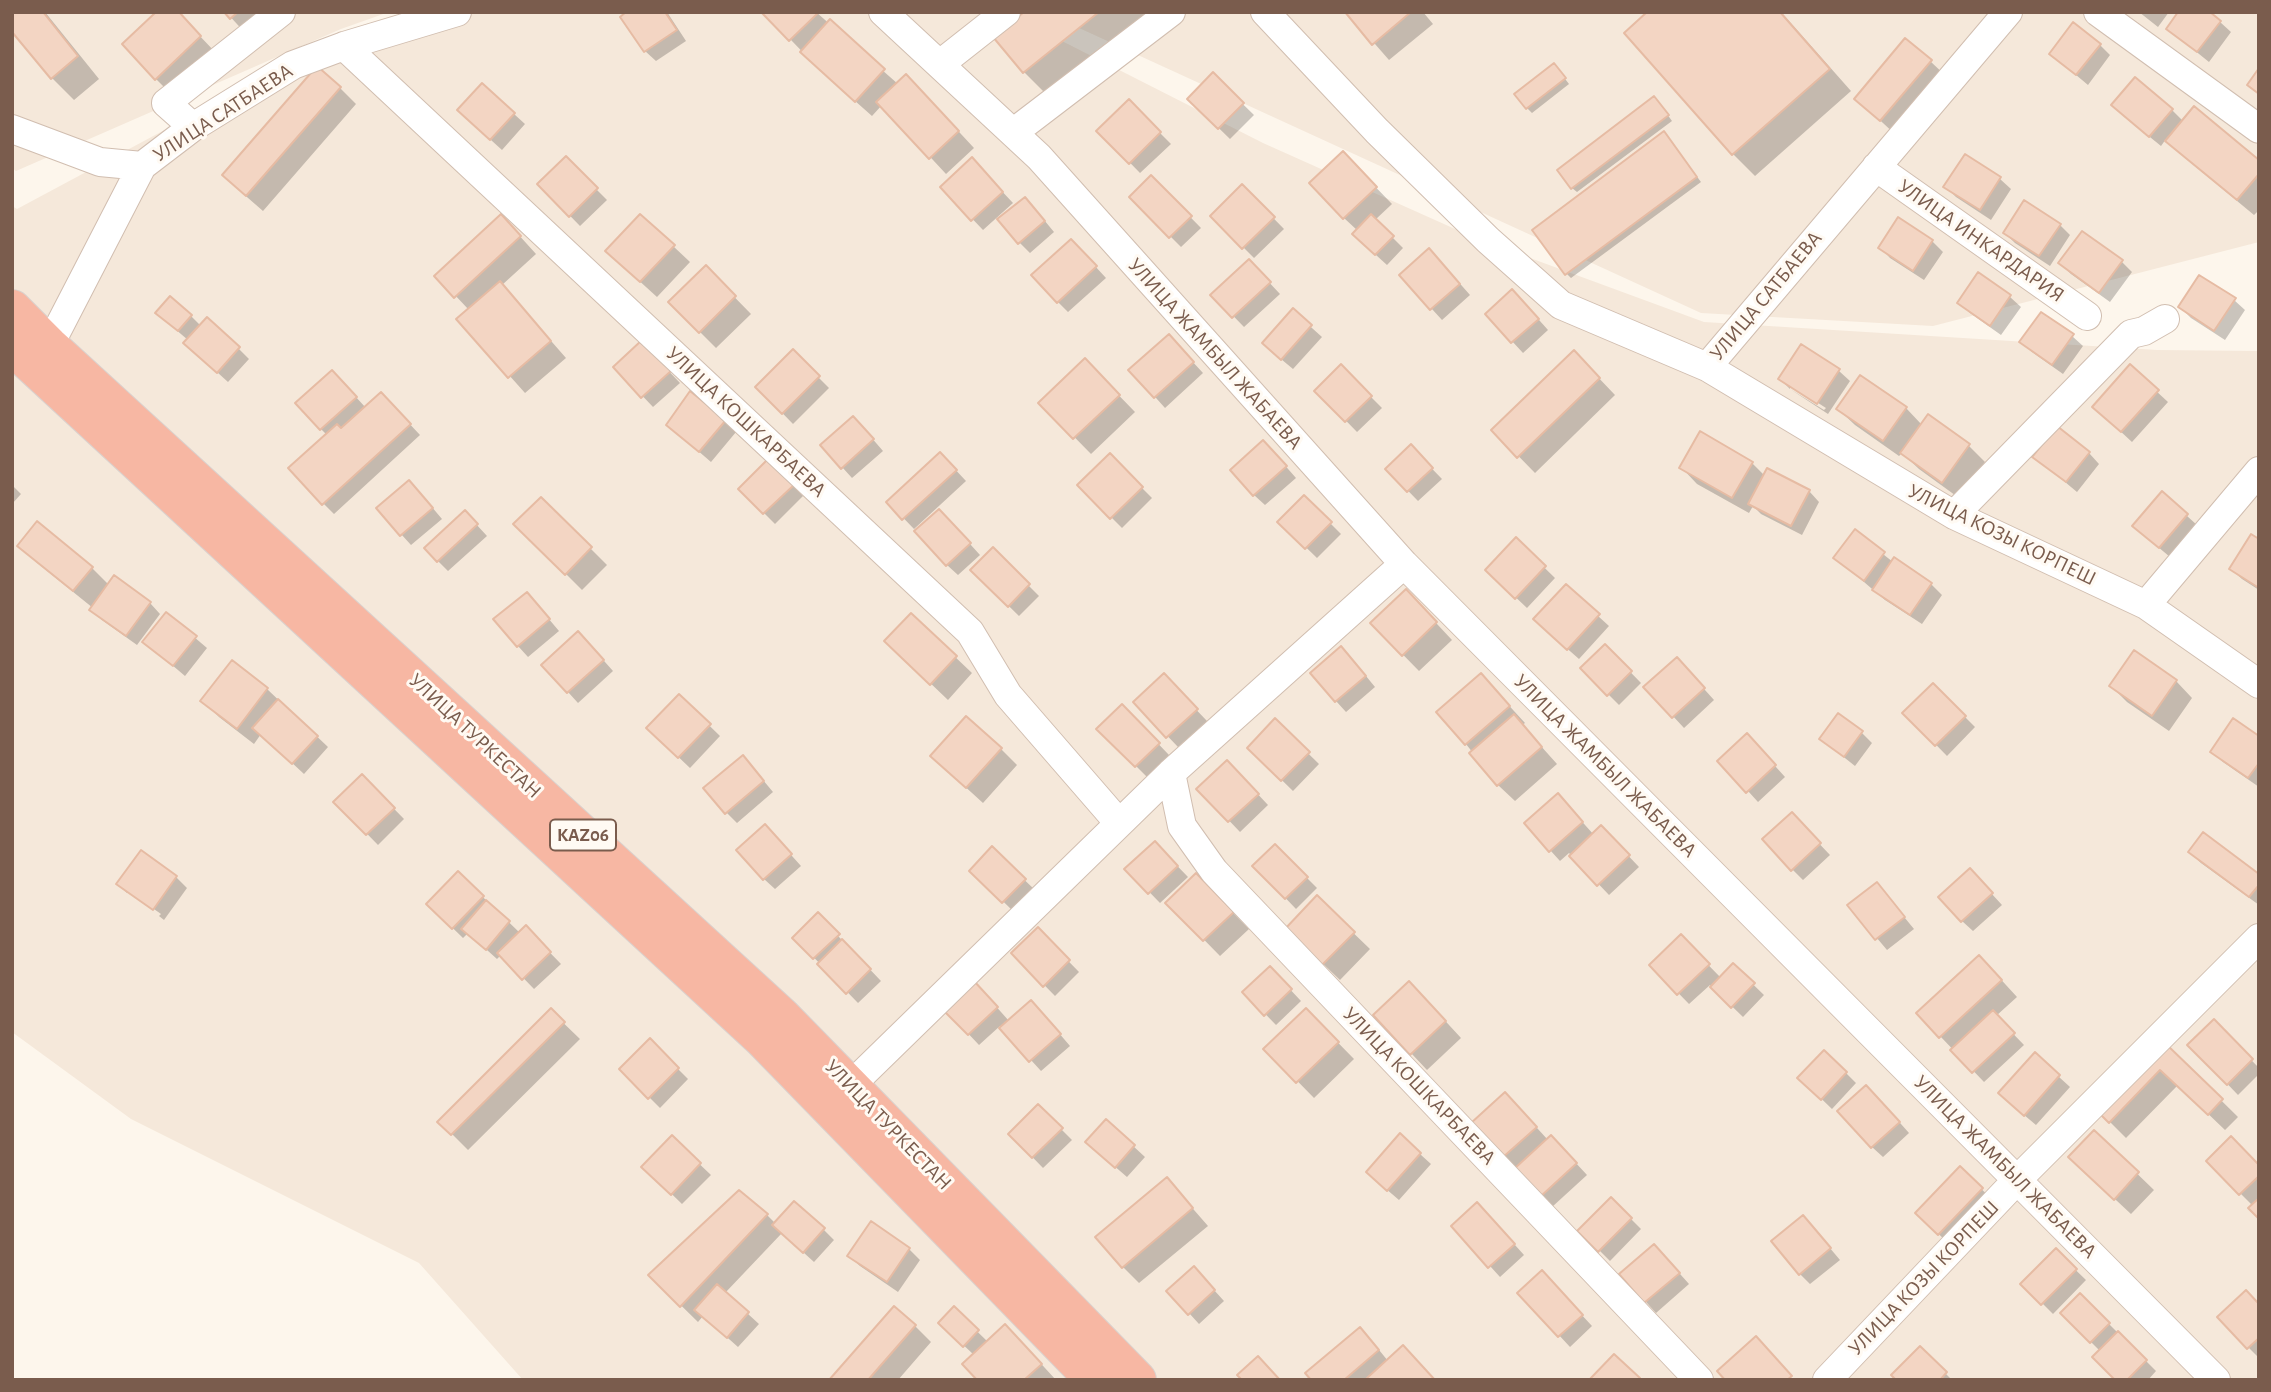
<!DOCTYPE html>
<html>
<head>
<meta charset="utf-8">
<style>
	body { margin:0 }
	#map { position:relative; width:2271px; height:1392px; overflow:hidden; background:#fdf6ec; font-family:"Alegreya Sans",sans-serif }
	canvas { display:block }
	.frame { position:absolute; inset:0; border:14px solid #7a5c4d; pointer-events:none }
</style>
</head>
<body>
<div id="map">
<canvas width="2271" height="1392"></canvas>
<div class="frame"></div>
</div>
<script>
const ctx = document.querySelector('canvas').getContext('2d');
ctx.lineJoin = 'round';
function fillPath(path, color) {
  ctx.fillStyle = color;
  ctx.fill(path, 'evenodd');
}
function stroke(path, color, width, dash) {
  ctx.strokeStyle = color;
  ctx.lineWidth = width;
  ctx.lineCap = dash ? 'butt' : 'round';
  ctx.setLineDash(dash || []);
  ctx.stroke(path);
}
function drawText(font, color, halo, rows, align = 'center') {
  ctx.font = font + ' "Alegreya Sans",sans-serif';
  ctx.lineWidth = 6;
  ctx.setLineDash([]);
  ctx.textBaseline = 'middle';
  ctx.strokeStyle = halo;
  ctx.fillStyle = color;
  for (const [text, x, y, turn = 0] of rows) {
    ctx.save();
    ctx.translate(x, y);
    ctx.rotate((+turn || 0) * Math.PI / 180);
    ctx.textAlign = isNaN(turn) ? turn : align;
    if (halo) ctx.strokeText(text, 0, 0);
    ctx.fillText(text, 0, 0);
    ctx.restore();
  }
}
fillPath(new Path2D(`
	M12,12h377l-48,17 -325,142 -4,-3z
	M407,12h598l258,131 210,94 231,85 453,28 102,1v1029h-1736l-104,-117 -288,-144 -119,-87v-826l5,3 308,-165z
	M1044,12h1215v230l-326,84 -232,-13z`), '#f5e8da');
fillPath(new Path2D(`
	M12,12h33l54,67 -25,21 -22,-22z
	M177,12l39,41 -44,42 -16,-16z
	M226,12h48l-27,23z
	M630,12h37l19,29 -30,20 -11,-10z
	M764,12h52l82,72 24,8 52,56 -28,26 -64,-69 -10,11 -53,-47z
	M1027,12h120l-101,82 -22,-22 -28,-35z
	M1347,12h76l10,12 -44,36z
	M1650,12h131l70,79 -96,85 -22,-22z
	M2139,12h30l-11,15z
	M2220,22l11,10 -22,30 -41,-33z
	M2100,45l10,10 -22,30 -37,-31z
	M1930,61l17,16 -50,59 -41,-38z
	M1559,71l10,13 -37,29 -5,-5z
	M1213,75l41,40 -24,24 -41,-40z
	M340,88l16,16 -93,107 -23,-20z
	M1129,102l42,42 -31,29 -41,-42z
	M1659,103l13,18 -95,71 -5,-4z
	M2172,110l12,12 75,41v47l-5,5 -70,-58 -18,-18 -5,7 -37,-30z
	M514,114l11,10 -23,26 -32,-29z
	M1669,139l32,43 -130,96 -5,-5z
	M1965,156l35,23 11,10 -20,31 -35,-23 -11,-11z
	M566,159l41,41 -27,26 -41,-42z
	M982,170l31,33 -30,27 -41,-43z
	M1359,170l33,34 -17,16 28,28 -16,17 -22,-20 -7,-14 -14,-13z
	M1151,177l50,51 -20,19 -50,-50z
	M1242,186l42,43 -30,29 -42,-42z
	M1035,209l19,23 -24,21 -11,-11z
	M1899,219l33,22 11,11 -19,28 -34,-22 -10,-11z
	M2060,225l10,10 -20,31 -35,-23 -10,-10z
	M517,233l19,21 -34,31 64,73 -41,35 -66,-74 10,-9 -32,-34z
	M673,246l17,16 -33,35 -33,-30z
	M1082,252l24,26 -38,34 -10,-10z
	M1249,261l31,33 -36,33 -31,-32z
	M1440,261l30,34 -28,25 -41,-45z
	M2121,261l11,11 -22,30 -39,-28 -11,-11z
	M705,267l46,47 -35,34 -46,-46z
	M1979,274l31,23 11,10 -20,28 -31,-22 -11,-11z
	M2234,300l11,10 -20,30 -34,-22 -11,-11z
	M1523,302l25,28 -25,23 -36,-39z
	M1293,311l29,26 -29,32 -18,-15z
	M191,316l10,10 37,22 11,11 -21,23 -32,-29 -8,-13 -20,-17z
	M2072,336l11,10 -20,28 -31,-22 -10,-10z
	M642,343l38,40 -27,24 -38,-40z
	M1801,346l38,25 11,10 -22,33 -38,-25 34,21 2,-2 -36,-23v4l-10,-10z
	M1179,347l24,26 -38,35 -34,-38z
	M793,352l36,36 -36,36 -36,-37z
	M1574,352l41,43 -80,78 -42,-43z
	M1341,367l41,41 -25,24 -40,-41z
	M2130,367l38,35 -36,40 -27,-25z
	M1101,377l34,35 -44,42 -50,-51z
	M343,383l23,25 26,-3 28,30 -86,79 -11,-11 4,-68 -6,-6z
	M1906,408l16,17 7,-9 40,30 16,16 -26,36 -40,-29 -17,-16 -3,3 -44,-31 -17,-16z
	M725,421l11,11 -25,30 -43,-37z
	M864,429l19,22 -31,27 -10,-11z
	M1411,447l31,32 -24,22 -31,-32z
	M1274,453l22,25 -31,27 -11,-10z
	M2089,453l10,11 -22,28 -42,-35z
	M1110,456l42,42 -30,30 -43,-43z
	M768,461l35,35 -28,28 -35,-35z
	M1752,463l13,13 44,15 10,11 -17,33 -41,-21 -8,-8 -4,7 -52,-29 -16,-17z
	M951,465l15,16 -52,48 -26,-27z
	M12,485l9,9 -9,10z
	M420,493l22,26 -31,26 -10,-11z
	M2163,494l35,32 -28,31 -25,-21z
	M1304,497l37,37 -24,24 -37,-36z
	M541,499l66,66 -25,25 -66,-66z
	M950,522l30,33 -22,20 -11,-10z
	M475,523l12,13 -39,35 -10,-10z
	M1855,532l38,30 2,-3 36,25 11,11 -20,29 -37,-24 -49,-42z
	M1516,540l39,38 -28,30 -40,-38z
	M2259,541v49l-17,-11 -11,-10z
	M20,545l72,23 17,17 41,18 10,11 -23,31 -35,-25 -10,-10 1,-2 -57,-46z
	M993,550l46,46 -20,20 -47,-46z
	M537,605l22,26 -31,26 -10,-11z
	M1422,608l30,32 -33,31 -47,-48z
	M167,614l40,34 -22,28 -40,-34z
	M911,615l61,58 -24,27 -45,-43z
	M1598,616l11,10 -30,33 -33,-29z
	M589,644l24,27 -35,32 -10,-11z
	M1605,646l36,37 -22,22 -37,-37z
	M2135,653l41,28 16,17 -23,33 -42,-29 -16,-16z
	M1352,659l23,28 -29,25 -10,-11z
	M1687,670l27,30 -30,28 -38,-41z
	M1481,675l44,48 -3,2 35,39 -42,37 -17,-16 -32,-41z
	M1164,676l43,45 -29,26 -43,-45z
	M1933,685l42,42 -28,29 -42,-43z
	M267,689l61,58 -24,27 -43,-40 -7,10 -35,-27 -16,-16z
	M679,696l41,40 -30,32 -42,-40z
	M1122,706l47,49 -22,22 -48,-48z
	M1275,721l44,43 -26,27 -44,-43z
	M1861,732l11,11 -17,23 -34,-27z
	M2259,738v49l-36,-25 -11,-10z
	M1757,746l28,31 -27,25 -10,-11z
	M1001,749l16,16 -34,38 -34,-31z
	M753,768l20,24 -36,31 -11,-11z
	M1238,773l30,32 -28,27 -41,-43z
	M362,776l42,43 -26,26 -42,-43z
	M1568,806l26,29 7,-8 38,40 -30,28 -40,-42 -9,8 -10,-11z
	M1791,814l39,41 -27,25 -11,-11z
	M775,837l26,29 -26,23 -11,-10z
	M1155,843l33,34 -28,26 -33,-34z
	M1275,846l42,42 -21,21 -41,-43z
	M992,849l43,41 -21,22 -43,-42z
	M141,852l35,25 11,11 -23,32 -5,-4 2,-2 -34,-24v3l-9,-9z
	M2190,852l69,24v29l-58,-42z
	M458,873l62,60 6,-5 35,36 -27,25 -33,-34 -4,4 -29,-26 -5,5 -35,-34z
	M1196,875l53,54 -29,27 -52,-53z
	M1980,881l22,24 -29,26 -11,-10z
	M1877,884l37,45 -27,21 -37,-44z
	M1317,898l53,51 -30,31 -53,-51z
	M818,915l63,66 -23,22 -63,-65z
	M1038,930l41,42 -24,24 -42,-43z
	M1681,937l40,41 12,-13 31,30 -21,22 -33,-32 -21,19 -38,-39z
	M1270,968l31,33 -25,24 -32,-33z
	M1995,973l22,24 -21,19 28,29 -40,37 -44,-46z
	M985,994l24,27 32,-9 29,34 -29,25 -41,-45 -21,19 -33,-35z
	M1426,1000l35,38 -34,32 -16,-17z
	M1306,1010l48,49 -40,39 -48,-49z
	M551,1011l29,28 -112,111 -28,-28z
	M2214,1022l45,46v6l-21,21 -48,-50z
	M650,1041l38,38 -28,29 -39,-39z
	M2166,1046l72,71 -13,13 -47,-45 -52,53 -25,-25z
	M2035,1055l35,32 -34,38 -25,-21z
	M1846,1073l10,10 -24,26 -32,-31z
	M1877,1097l32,36 -26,24 -11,-10z
	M1516,1105l32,35 14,8 25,27 -35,32 -48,-50z
	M1038,1106l34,34 -29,28 -33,-34z
	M1106,1121l39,36 -18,20 -29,-25z
	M2094,1132l60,58 -23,24 -44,-41z
	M1400,1136l31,28 -32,36 -21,-18z
	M672,1138l39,37 -29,29 -38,-37z
	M2208,1161l51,6v49l-6,-10z
	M1960,1169l33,31 -43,45 -33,-32z
	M1167,1179l41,47 -69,57 -16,-16z
	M1611,1199l30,30 -31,32 -30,-30z
	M767,1215l8,8 49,7 10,10 -20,22 -32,-29 -57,60 34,31 -21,23 -35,-31 -5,6 -48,-47z
	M1488,1215l36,40 -24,22 -10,-11z
	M1813,1228l27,32 -30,24 -10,-10z
	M909,1249l11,11 -22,32 -38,-26 -11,-10z
	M2056,1251l30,29 -33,34 -30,-30z
	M1664,1256l25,28 -33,29 -35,-39z
	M1204,1279l20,22 -25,23 -10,-11z
	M1552,1283l40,43 -22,21 -50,-54z
	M2080,1295l76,76 -8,9h-30l-18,-29 -38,-38z
	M2259,1306v52l-40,-40z
	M954,1309l34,33 34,1 34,37h-77l-5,-25 -34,-32z
	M915,1326l16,16 -33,38h-67z
	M1371,1340l17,21 -21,19h-54z
	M1920,1348l32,32h-54z`), '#0003');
const building = new Path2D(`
	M12,12h31l35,44 -27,23 -39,-47z
	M156,12h23l22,24 -46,44 -33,-36z
	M224,12h14l-8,7z
	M626,12h39l12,18 -33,22 -24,-35z
	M761,12h57v1l-29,28z
	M1024,12h75l-76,61 -30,-36z
	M1345,12h66l-39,33z
	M1647,12h133l50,57 -98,86 -108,-122z
	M2178,12h32l11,9 -24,31 -31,-23z
	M830,19l55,50 -30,33 -55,-50z
	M2073,22l28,22 -25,31 -27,-21z
	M1905,38l27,22 -52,61 -26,-22z
	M1554,63l12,15 -40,31 -12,-15z
	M317,66l24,21 -95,109 -24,-21z
	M2259,68v26l-12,-9z
	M1213,72l31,31 -26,26 -31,-30z
	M906,74l53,57 -30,28 -53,-57z
	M2135,77l38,32 -24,28 -38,-32z
	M482,83l33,30 -25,27 -33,-30z
	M1654,96l15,19 -98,74 -14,-19z
	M1129,99l32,33 -32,32 -33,-33z
	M2194,106l65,54v14l-22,26 -72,-59z
	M1664,131l33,46 -132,98 -33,-45z
	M1343,151l34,36 -34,32 -34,-36z
	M1965,154l36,23 -21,33 -37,-23z
	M566,156l32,32 -29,29 -32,-33z
	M972,157l31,35 -32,29 -31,-34z
	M1151,175l41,41 -23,22 -40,-41z
	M1242,184l33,33 -33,32 -32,-33z
	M1025,197l20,24 -27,23 -21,-25z
	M2024,200l37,24 -22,32 -36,-23z
	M501,214l20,22 -67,62 -20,-22z
	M640,214l35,31 -35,37 -35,-31z
	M1371,214l23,22 -19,19 -23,-21z
	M1898,217l35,23 -20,31 -35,-23z
	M2082,231l41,29 -24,33 -41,-30z
	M1071,239l26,27 -40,37 -26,-28z
	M1429,248l31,36 -30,26 -31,-35z
	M1249,259l22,23 -39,36 -22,-23z
	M706,265l30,31 -37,37 -31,-31z
	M1978,272l33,23 -21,31 -33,-23z
	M2199,275l37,23 -22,33 -36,-24z
	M500,281l51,60 -43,37 -52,-59z
	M1512,289l27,30 -28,24 -26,-29z
	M170,296l22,19 -14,16 -23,-18z
	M1293,308l19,17 -31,35 -19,-17z
	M2041,312l33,22 -22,31 -33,-23z
	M207,317l33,30 -23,26 -34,-30z
	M1169,334l25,28 -40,36 -26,-28z
	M642,340l29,31 -30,27 -28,-31z
	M1801,344l39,25 -23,35 -39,-25z
	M793,349l27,27 -38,38 -27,-27z
	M1574,350l26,28 -83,80 -26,-28z
	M1085,358l35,37 -47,44 -35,-36z
	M1341,364l31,32 -27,26 -31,-31z
	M2130,364l29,26 -38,42 -29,-25z
	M332,370l25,27 -37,33 -25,-27z
	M1860,375l47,32 -24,34 -47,-32z
	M690,391l36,29 -27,32 -33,-27z
	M381,392l30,32 -89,81 -34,-37 49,-44 4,4z
	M1928,414l42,30 -28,39 -42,-30z
	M853,416l21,23 -33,30 -21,-24z
	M2057,426l33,26 -24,30 -34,-25z
	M1700,431l53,31 -21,36 -53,-30z
	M1263,440l24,26 -34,30 -23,-26z
	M1411,444l22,24 -26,24 -22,-23z
	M940,452l17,18 -55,50 -16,-18z
	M1110,453l33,34 -33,32 -33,-34z
	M768,459l26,26 -31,29 -25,-25z
	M1767,468l43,22 -19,36 -43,-22z
	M409,480l24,28 -33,28 -24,-28z
	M2162,491l26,23 -29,34 -27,-22z
	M1304,495l28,27 -27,27 -28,-27z
	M541,497l51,50 -27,28 -52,-51z
	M939,509l32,34 -25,23 -32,-35z
	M465,510l13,14 -41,38 -13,-14z
	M37,521l56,46 -20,24 -56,-45z
	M1855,529l30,23 -21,29 -31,-23z
	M2251,534l8,5v49l-30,-19z
	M1516,537l30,29 -31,33 -30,-29z
	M993,547l37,37 -22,23 -38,-37z
	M1894,557l38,26 -22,32 -38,-25z
	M114,575l37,27 -25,34 -37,-26z
	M1566,584l34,30 -33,36 -34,-31z
	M1406,589l31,33 -35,34 -32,-33z
	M527,592l23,27 -33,28 -24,-28z
	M166,612l31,24 -24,30 -31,-24z
	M911,613l46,43 -27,29 -46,-44z
	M578,631l26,29 -37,33 -26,-28z
	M1605,644l27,27 -25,25 -27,-28z
	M1341,646l25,30 -31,26 -25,-29z
	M2134,650l43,30 -25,36 -43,-30z
	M1677,657l28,31 -33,30 -29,-31z
	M232,660l36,28 -31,41 -37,-28z
	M1164,673l34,36 -32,29 -33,-36z
	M1481,673l29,33 -45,39 -29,-33z
	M1933,683l33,33 -31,30 -33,-33z
	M679,694l32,30 -33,34 -32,-30z
	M278,699l40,37 -26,28 -40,-36z
	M1122,704l38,39 -25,24 -39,-38z
	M1838,713l25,18 -19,26 -25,-18z
	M1514,714l28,33 -45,39 -28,-33z
	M966,716l36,32 -36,40 -36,-32z
	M1275,718l35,34 -29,29 -34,-33z
	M2233,718l26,18v27l-11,15 -38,-26z
	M1747,733l29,32 -30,28 -29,-32z
	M743,755l21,26 -39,33 -22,-26z
	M1227,760l32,34 -31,28 -32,-33z
	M362,774l33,34 -29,27 -33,-33z
	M1558,793l25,29 -34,30 -25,-29z
	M1792,812l29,31 -30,28 -29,-32z
	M765,824l27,30 -29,26 -27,-30z
	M1601,825l29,30 -33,31 -28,-30z
	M2203,832l56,42v11l-10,12 -61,-45z
	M1155,841l23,25 -30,28 -24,-25z
	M1275,844l33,33 -23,22 -33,-33z
	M992,846l34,33 -24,24 -33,-32z
	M141,850l36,26 -24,34 -37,-26z
	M1970,868l23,25 -32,29 -23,-25z
	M458,871l26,25 -32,33 -26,-25z
	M1196,873l38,39 -31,29 -38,-38z
	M1877,882l28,35 -30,23 -28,-35z
	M1317,895l38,37 -33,33 -37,-36z
	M486,900l24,21 -24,29 -25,-21z
	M818,912l22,22 -27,25 -21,-21z
	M526,925l25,27 -29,28 -25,-27z
	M1038,927l32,33 -27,27 -32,-34z
	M1681,934l29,30 -33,31 -28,-30z
	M842,939l29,30 -25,25 -29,-30z
	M1979,955l23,25 -63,58 -23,-25z
	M1733,963l22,20 -24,25 -21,-21z
	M1270,966l22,23 -28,27 -22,-24z
	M974,981l24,26 -30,28 -25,-25z
	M1409,981l37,40 -36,34 -37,-40z
	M1031,1000l30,34 -32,28 -30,-34z
	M551,1008l14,14 -114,113 -14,-13z
	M1306,1008l33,34 -43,41 -33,-34z
	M1993,1010l22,23 -43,40 -22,-23z
	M2214,1019l39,40 -26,26 -40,-40z
	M650,1038l29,30 -31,31 -29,-30z
	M2166,1044l57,55 -15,16 -48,-45 -51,53 -10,-10z
	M1824,1050l23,22 -26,28 -24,-22z
	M2035,1052l25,23 -36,41 -26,-23z
	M1866,1085l34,37 -29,26 -34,-37z
	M1505,1092l32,35 -35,31 -31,-35z
	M1038,1104l25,24 -31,30 -24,-24z
	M1106,1119l29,26 -20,23 -30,-26z
	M2094,1130l45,42 -25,28 -46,-43z
	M1400,1133l21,20 -34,38 -21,-19z
	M672,1135l29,28 -30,32 -30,-28z
	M1551,1135l26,28 -37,34 -26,-28z
	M2231,1136l28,29v11l-20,19 -33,-34z
	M1960,1166l23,22 -45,47 -23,-22z
	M1167,1177l26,31 -71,60 -27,-31z
	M739,1190l29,24 -88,93 -32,-32z
	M1611,1197l21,21 -34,34 -21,-21z
	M2259,1198v21l-11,-11z
	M794,1201l31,27 -22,25 -31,-28z
	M1477,1202l38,42 -27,24 -37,-42z
	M1803,1215l28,33 -32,27 -28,-34z
	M871,1221l39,27 -23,34 -40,-26z
	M1654,1244l26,29 -36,30 -25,-29z
	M2056,1248l21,21 -36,36 -21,-21z
	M1194,1266l21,24 -27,25 -22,-24z
	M1542,1270l41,45 -25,22 -41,-44z
	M717,1284l32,28 -22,26 -33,-28z
	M2246,1290l13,14v34l-12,11 -30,-32z
	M2080,1293l30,30 -20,20 -30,-30z
	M894,1306l22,19 -48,55h-39z
	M954,1306l25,24 -16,17 -25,-24z
	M1005,1324l37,40 -18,16h-47l-15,-16z
	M1360,1327l19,23 -35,30h-33l-6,-7z
	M2118,1331l29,29 -20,20h-12l-23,-23z
	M1756,1336l36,40 -5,4h-62l-8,-9z
	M1403,1345l32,35h-66l-2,-2z
	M1920,1346l27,26 -7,8h-44l-5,-5z
	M1614,1354l26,24 -2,2h-49z
	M1258,1356l22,24h-38l-5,-5z`);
fillPath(building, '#f3d5c3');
stroke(building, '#e6bba3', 2);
const minor = new Path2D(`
	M883,12l156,145 365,407 812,816
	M1265,12l112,119 111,109 73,65 146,62 247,148 192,90 113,79
	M2098,12l161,117
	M344,46l626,586 38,63 111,128
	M940,64l66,-52
	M193,127l-27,-24 115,-91
	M12,129l88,33 42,4
	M1014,132l157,-120
	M1876,167l211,149
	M49,346l93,-180 51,-39 100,-62 51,-19 113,-34
	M1707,367l301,-355
	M1954,515l177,-181 13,-3 21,-12
	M2146,605l113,-134
	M1171,773l11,53 32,45 485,509
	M850,1086l321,-313 233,-209
	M1827,1380l190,-200 242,-242`);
const highway = new Path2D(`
	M12,309l37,37 733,671 355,363
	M12,346l750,692 333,342`);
stroke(minor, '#d1beb0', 30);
stroke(highway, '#dad1cd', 40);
stroke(minor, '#fff', 28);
stroke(highway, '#f7b7a3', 38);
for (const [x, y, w] of [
	[583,835,66]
]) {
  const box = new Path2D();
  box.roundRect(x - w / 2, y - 15.5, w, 31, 5);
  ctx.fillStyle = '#fffaf3';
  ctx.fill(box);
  stroke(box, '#7a5c4d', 2);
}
drawText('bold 19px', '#7a5c4d', null, [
	["KАZ06",583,835]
]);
drawText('21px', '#7a5c4d', '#fffaf3', [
	["УЛИЦА САТБАЕВА",223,113,-33],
	["УЛИЦА ИНКАРДАРИЯ",1981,241,35],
	["УЛИЦА САТБАЕВА",1766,296,-50],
	["УЛИЦА ЖАМБЫЛ ЖАБАЕВА",1215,354,48],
	["УЛИЦА КОШКАРБАЕВА",746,422,43],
	["УЛИЦА КОЗЫ КОРПЕШ",2002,535,26],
	["УЛИЦА ТУРКЕСТАН",475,736,43],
	["УЛИЦА ЖАМБЫЛ ЖАБАЕВА",1605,766,45],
	["УЛИЦА КОШКАРБАЕВА",1419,1086,46],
	["УЛИЦА ТУРКЕСТАН",888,1125,46],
	["УЛИЦА ЖАМБЫЛ ЖАБАЕВА",2005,1167,45],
	["УЛИЦА КОЗЫ КОРПЕШ",1924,1278,-46]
]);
</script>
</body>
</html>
